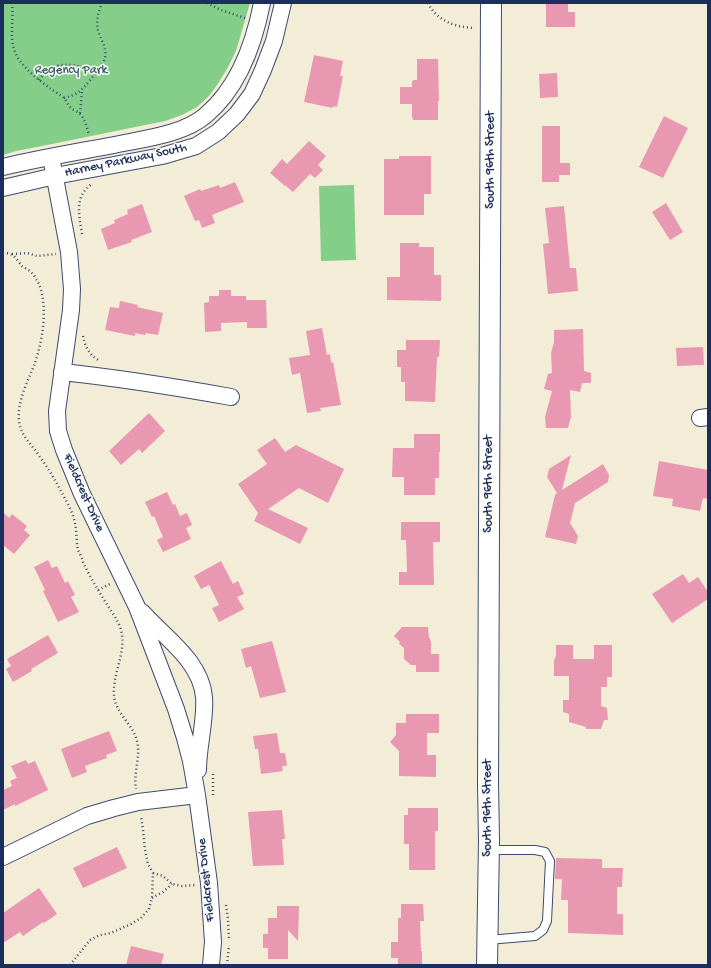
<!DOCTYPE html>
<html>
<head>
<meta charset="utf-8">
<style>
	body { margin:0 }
	#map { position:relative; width:711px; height:968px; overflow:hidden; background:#f3edd8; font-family:"Gochi Hand",sans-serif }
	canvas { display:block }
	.frame { position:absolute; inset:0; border:4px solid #1b2f5e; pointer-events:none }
</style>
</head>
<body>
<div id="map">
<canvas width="711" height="968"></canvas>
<div class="frame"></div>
</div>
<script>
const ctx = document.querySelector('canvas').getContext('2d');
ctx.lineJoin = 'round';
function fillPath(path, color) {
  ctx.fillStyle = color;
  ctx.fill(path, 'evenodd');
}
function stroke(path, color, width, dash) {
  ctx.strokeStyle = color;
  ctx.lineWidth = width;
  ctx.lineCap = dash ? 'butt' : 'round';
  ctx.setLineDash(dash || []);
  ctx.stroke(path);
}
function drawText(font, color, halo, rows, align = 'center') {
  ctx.font = font + ' "Gochi Hand",sans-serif';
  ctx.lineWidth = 3;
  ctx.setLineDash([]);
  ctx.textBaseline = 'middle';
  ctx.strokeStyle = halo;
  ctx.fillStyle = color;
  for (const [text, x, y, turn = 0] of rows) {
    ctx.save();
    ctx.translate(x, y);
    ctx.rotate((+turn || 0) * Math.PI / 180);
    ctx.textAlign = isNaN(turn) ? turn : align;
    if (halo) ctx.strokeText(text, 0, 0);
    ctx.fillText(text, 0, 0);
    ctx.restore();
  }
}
fillPath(new Path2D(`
	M3,3h247l-14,48 -9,18 -10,16 -8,11 -12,11 -15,8 -17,6 -113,23 -36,7 -13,4z
	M354,185l2,75 -35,1 -2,-75z`), '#85ce8a');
fillPath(new Path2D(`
	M546,3h22v9h7v15h-29z
	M314,55l29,6 -3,15h3l-6,31 -4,-1v2l-29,-6z
	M417,59h21l1,42h-1v19h-25v-2h-1v-14h-12v-17h12v-6h1v-1h4z
	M557,73l1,24 -18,1 -1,-24z
	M664,116l24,12 -25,50 -24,-11z
	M542,126h18v37h10v12h-11v7h-17z
	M309,141l17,15 -8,9 5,5 -8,8 -5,-4 -17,18 -8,-7v1l-15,-13 12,-14 5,5z
	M399,156h32v38h-7v21h-40v-56h15z
	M235,182l9,20 -32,13 3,8 -13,5 -3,-8 -4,1 -11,-25 16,-7 1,2 18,-6 1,3z
	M666,203l17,29 -13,8 -18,-28z
	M142,204l10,28 -21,8 1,2 -24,8 -7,-21 14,-6 -1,-3 14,-6 -1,-4z
	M564,206l6,62h6l2,23 -30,3 -5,-50 6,-1 -4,-35z
	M400,243h19v4h15v28h7v26l-54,-1v-23h13z
	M219,290h12v6h15v4h20l1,28h-20v-6l-26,1v8l-16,1 -1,-29 5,-1v-6h10z
	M120,301l18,4 -1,2 26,6 -5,22 -12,-2 -1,2 -10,-2v3l-30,-6 5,-23 9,1z
	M322,328l5,27 3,-1 1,9 2,-1 8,43 -21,3 1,3 -14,2 -7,-40 -8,2 -3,-17 21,-3 -4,-24z
	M583,329l1,42 7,2v10h-9l-2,9 -10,-2 1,27 -3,11h-22l-1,-11 7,-26 -8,-2 4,-15 4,-1 -1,-20 3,-11v-12z
	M406,340h34l-1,17h-2l-2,45 -30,-1v-19h-4v-15h-4v-17h9z
	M703,347l1,18 -27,1 -1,-18z
	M149,413l16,18 -23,22 -3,-4 -18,16 -12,-14z
	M414,434h26v18h-1v26h-4v17h-31v-18h-12l1,-29h21z
	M275,438l10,14 11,-7 48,24 -16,34 -29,-15 -31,21 40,19 -8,16 -46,-23 4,-8 -20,-29 29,-20 -10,-14z
	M571,455l-9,35 41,-26 6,11 -1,7 -33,21 -5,20 8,13 -2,8 -31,-7 10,-42 2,-2 -10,-16 2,-8z
	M659,461l49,9v29l-5,-1 -3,13 -28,-5 1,-7 -20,-3z
	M167,492l6,13 2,-1 5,12 7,-3 5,12 -6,3 5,11 -28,13 -6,-12 6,-3 -9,-21 -2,1 -7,-15z
	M3,512l6,6 3,-4 15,12 -3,4 6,5 -16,19 -11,-9z
	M401,522h39v20h-7l1,43h-35v-13h8l-1,-32h-5z
	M48,560l4,8 5,-2 8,17 3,-2 7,14 -4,2 8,15 -21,10 -15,-31 2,-1 -11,-23z
	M221,561l12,23 5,-3 6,13 -7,3 7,12 -25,13 -7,-14 7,-3 -10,-20 -8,4 -7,-13z
	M683,574l6,9 9,-6 10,15v7l-36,24 -20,-29z
	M402,627h26l1,11h1v3h1v13h8v18h-23v-7h-5l-7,-6v-11l-5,-4 1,-2 -6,-6z
	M48,635l10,18 -27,16 1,2 -19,11 -7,-13 5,-3 -4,-7z
	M272,641l14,51 -26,6 -9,-32 -5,2 -5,-19z
	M556,645h17v14h21v-14h18v32h-5v10h-6v19l6,2 1,12h-4l-3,9h-15v-2l-17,-5v-8l-6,-2v-12h6v-24h-15v-15l2,-6z
	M406,714h33v19h-12v22h9v22l-37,-1v-25l-9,-9 6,-7v-12h10z
	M109,731l8,20 -11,4 1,3 -22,8 2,6 -15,6 -11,-29z
	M277,733l3,20h5l2,13h-5l1,5 -22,3 -3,-25h-3l-2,-13z
	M26,760l2,4 7,-3 13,29 -33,16v-2l-12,6v-20l9,-4 -2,-5 7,-3 -6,-12z
	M408,808h30v23h-3v39h-26v-26h-5v-29h4z
	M282,810l3,29h-3l2,26 -31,1 -5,-54z
	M117,847l10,21 -44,20 -10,-20z
	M556,858l46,1v9h21l-1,19h-5v27h6v21l-55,-2v-33h-7l1,-21h-7z
	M39,888l18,26 -13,9 -1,-1 -20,14 -3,-4 -17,11v-30z
	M401,904h22l1,17h-4l1,30h1v14h-24v-7h-7v-16h7v-24h3z
	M277,906h22l-1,35 -10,-11v29h-20v-11h-5v-14h5v-16h9z
	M131,946l33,8 -3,11h-35z`), '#e998b2');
const service = new Path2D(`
	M488,940l47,-4 8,-6 4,-9 3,-60 -5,-9 -10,-2h-45`);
const minor = new Path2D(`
	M51,157l18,95 3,37 -1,21 -14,101 1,20 6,19 18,44 55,113 39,102 9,29 6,23 6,34 12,88 4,59 -2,23
	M3,167c37,-9 74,-15 111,-22 28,-6 69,-10 92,-30 33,-28 48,-71 56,-112
	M3,188l52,-12 107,-20 34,-10 22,-14 19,-18 15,-20 11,-24 11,-29 9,-38
	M62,372c57,6 113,15 169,25
	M700,418l8,-1
	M142,612c22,25 59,49 62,85 2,22 -6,49 -6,73
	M3,857l84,-41 27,-8 24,-6 59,-7`);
const tertiary = new Path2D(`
	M487,965l2,-124 -1,-57 3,-781`);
stroke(service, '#3b4c70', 10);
stroke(minor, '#3b4c70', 18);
stroke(tertiary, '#3b4c70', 22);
stroke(new Path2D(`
	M12,3c2,16 -3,33 3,49 6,15 24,28 36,37 4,3 10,6 13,9 3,3 4,8 7,10 2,2 6,3 8,5 6,5 8,15 10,22
	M207,3l14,7 24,8
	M428,3c9,18 27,24 46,25
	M39,80c4,-5 8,-10 14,-13 14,-5 31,-2 41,8
	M64,98c15,-4 18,-8 27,-19 5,-6 12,-13 14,-21 2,-10 -4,-18 -7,-27 -2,-10 0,-19 4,-28
	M80,113l1,-10 1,-13
	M82,234c-3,-19 -8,-38 10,-50
	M3,253c2,0 7,0 9,2 4,2 7,8 10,11 3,2 7,4 10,7 2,1 3,5 5,7 12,23 6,59 -2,83 -7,18 -18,38 -16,58 2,16 13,23 21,36 8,11 15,23 22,36 5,9 11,20 13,30 2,9 1,19 3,27 2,4 4,8 5,12 7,15 16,30 25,44 5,8 11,16 13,24 6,22 -9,44 -7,66 2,18 19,28 23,45 4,16 -4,32 -1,48
	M12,254l15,-1 10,3 19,-2
	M83,336c2,11 7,20 17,25
	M98,590l12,-6
	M213,774v23
	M153,873l10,3 9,8 10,2 13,-1
	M152,898l11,-6 9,-8
	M226,905l2,14 1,21
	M70,965l20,-25 10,-5 11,-2 20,-9 10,-6 8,-9 3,-11 1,-25 -5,-9 -3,-14 -2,-20 -2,-14
	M227,965l2,-20`), '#3b4c70', 2.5, [1, 3]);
stroke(service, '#fff', 8);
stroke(minor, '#fff', 16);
stroke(tertiary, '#fff', 20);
drawText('13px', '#3b5f6b', '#fdfcf7', [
	["Regency Park",71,71]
]);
drawText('13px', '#1b2f5e', '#fdfcf7', [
	["South 96th Street",491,160,-90],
	["Harney Parkway South",126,161,-12],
	["South 96th Street",489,484,-90],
	["Fieldcrest Drive",83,493,66],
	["South 96th Street",488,808,-90],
	["Fieldcrest Drive",207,880,-96]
]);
</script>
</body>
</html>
